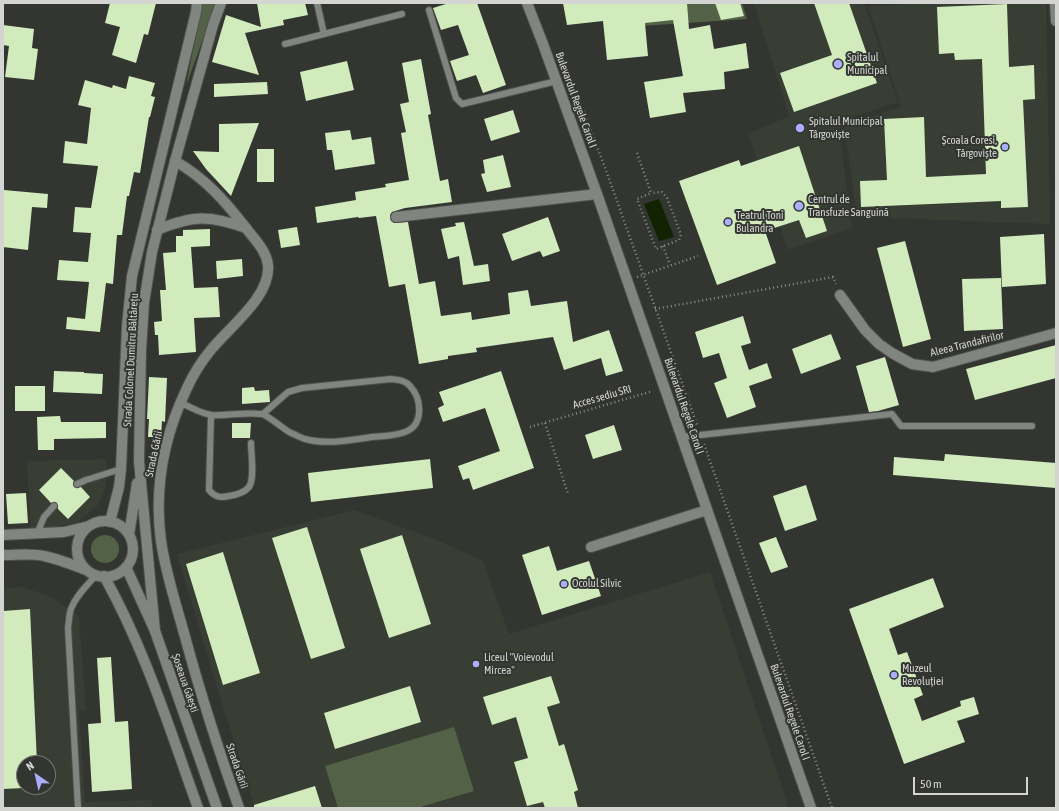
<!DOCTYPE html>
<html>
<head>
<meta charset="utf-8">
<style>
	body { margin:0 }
	#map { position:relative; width:1059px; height:811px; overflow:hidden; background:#333531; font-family:"Asap Condensed",sans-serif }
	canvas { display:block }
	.frame { position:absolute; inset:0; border:4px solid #d4d5d2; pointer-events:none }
	.north { position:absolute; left:16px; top:755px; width:40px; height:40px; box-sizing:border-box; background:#333531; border:1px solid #737571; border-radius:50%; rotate:326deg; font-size:11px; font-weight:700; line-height:16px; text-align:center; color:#d4d5d2 }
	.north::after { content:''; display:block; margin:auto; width:14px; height:18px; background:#abaffb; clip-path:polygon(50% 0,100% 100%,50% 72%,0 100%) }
	.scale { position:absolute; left:913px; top:777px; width:115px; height:18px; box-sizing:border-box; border:2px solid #d4d5d2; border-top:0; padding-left:5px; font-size:12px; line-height:14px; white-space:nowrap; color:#d4d5d2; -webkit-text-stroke:3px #333531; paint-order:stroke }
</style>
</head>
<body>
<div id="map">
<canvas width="1059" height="811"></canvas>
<div class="frame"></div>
<div class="north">N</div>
<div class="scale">50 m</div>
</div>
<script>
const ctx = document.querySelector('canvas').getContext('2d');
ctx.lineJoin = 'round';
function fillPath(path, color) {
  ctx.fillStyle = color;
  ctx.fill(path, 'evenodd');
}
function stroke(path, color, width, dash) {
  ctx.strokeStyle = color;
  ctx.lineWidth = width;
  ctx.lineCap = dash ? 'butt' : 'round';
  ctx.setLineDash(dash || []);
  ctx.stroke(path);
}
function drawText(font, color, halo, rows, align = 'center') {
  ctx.font = font + ' "Asap Condensed",sans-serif';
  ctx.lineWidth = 4;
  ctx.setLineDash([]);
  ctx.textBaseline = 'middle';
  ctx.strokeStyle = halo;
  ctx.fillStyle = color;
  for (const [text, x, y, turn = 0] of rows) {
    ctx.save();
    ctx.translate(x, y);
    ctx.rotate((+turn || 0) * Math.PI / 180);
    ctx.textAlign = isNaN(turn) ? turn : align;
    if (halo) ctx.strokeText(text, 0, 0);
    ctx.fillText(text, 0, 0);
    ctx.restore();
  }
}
fillPath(new Path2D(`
	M754,3h110l34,99 -60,20 14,106 -64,22 -40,-116 41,-18z
	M934,3h112l4,221 -193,-7 -13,-92 57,-18 -33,-101z
	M106,459v27l-8,19 -11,10 -11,8 -21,4 -24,3 -4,-69z
	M354,510l81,29 48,22 26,73 201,-62 79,236h-534l-36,-114 -42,-140z
	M23,587l29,10 27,19 7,94h-7l6,92 66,-2 2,8h-150v-220zM24,763h24v24h-24z`), '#383e34');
fillPath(new Path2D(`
	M202,3h14l-30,83z
	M621,3h121l5,16 -121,8z
	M91 549a14 14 0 1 1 28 0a14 14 0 1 1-28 0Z
	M454,727l20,64 -57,17h-79l-13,-42z`), '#536147');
fillPath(new Path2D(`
	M659,199l15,38 -15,4 -15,-37z`), '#112300');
fillPath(new Path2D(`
	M110,3h46l-8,32 -4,-1 -8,29 -24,-8 8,-28 -15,-4z
	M257,3h48l3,12 -25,5 1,5 -39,8 14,42 -47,-13 14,-47 35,12z
	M449,3h28l29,82 -23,8 -7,-18 -19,6 -7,-20 19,-6 -11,-30 -17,5 -8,-22z
	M563,3h124l2,26 21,-4 4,24 32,-6 3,25 -25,4 1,17 -42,4 3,19 -36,6 -6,-36 39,-6 -10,-56 -28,3 3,33 -41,4 -4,-39 -36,4z
	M715,3h25l4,13 -23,4z
	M814,3h35l28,80 -83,29 -14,-39 52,-18z
	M1007,4l2,63 25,-2 1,34 -12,1 5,107 -27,1v-7l-140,6 -1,-26 27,-1 -3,-61 40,-2 2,60 60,-3 -4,-115 -27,1 -1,-7 -15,1 -2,-47z
	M3,25l31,4 -2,19 6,1 -4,31 -29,-3 4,-31 -6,-1z
	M421,59l10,55 -3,1 12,66 8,-2 4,23 -47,6 -13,4 -2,3 1,6 3,2 14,-1 11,62 16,-3 6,35 30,-4 1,8 38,-6 -2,-21 20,-3 3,16 36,-5 6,41 36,-12 14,41 -17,5 -5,-18 -37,12 -11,-33 -77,11 1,4 -29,4v3l-29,5 -14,-80 -16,3 -13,-71 -17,2 -1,-1 -41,6 -2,-16 41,-7 -1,-8 31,-5 -1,-3 24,-4 -8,-47 5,-1 -6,-28 9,-2 -7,-39z
	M347,61l7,29 -48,11 -6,-29z
	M129,76l26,7 -4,13 4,1 -5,20h-1l-9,56 -6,-1 -5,24h-2l-5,39h-5l-4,49 -7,-1 -6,49 -34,-3 1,-12 18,2 4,-37 -32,-2 2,-20 29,2 3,-29 -18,-1 2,-25 16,1 7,-42 -35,-3 2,-22 22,3 4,-36 -13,-3 7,-25 27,8 1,-3 13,4z
	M267,82l1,12 -54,3v-13z
	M513,110l7,22 -29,9 -7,-22z
	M259,123l-28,73 -25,-27 -13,-18 26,1v-28z
	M350,130l2,10 19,-3 4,27 -40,6 -3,-20h-5l-2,-17z
	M799,146l28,85 -21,7 -7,-18 -34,11 11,32 -59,22 -38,-104 60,-21 2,6z
	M257,149h17v33h-17z
	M503,155l8,32 -24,5 -6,-18 4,-1 -2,-13z
	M4,190l44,4 -1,14 -15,-1 -4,43 -25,-3z
	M548,217l12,34 -17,6 -3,-6 -28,10 -10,-27z
	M464,222l10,44 14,-2 2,17 -27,4 -4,-29 -11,3 -7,-30 15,-3 -1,-3z
	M297,227l3,18 -19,3 -3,-18z
	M210,229v17l-19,1 3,41 24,-1 2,30 -26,1 2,34 -37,3 -1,-20h-3l-1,-13 8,-1 -2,-31h6l-3,-37 13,-1v-16h7v-6z
	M1044,234l2,50 -44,3 -2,-50z
	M905,241l26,98 -28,8 -26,-99z
	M242,259l1,17 -26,3 -1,-18z
	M1001,278l2,51 -39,2 -2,-52z
	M743,316l8,27 -10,3 8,24 18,-7 5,15 -23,8 7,21 -29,11 -13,-35 13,-5 -8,-25 -16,5 -8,-26z
	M831,334l10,25 -40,15 -9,-25z
	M1056,345v33l-81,22 -9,-31z
	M885,357l14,48 -21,6 -9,1 -13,-46z
	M54,371l30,1v1l19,1 -1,20 -49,-2z
	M501,371l33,97 -61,22 -4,-12 -6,2 -5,-14 42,-15 -15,-43 -42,14 -5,-14 6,-3 -5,-13z
	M149,377l18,1 -2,44 -3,-1 -1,16h-13l1,-18h-2z
	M15,386h30v25h-30z
	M254,387l1,4 14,-1 1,12 -28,2v-16z
	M60,416l1,6h45v16l-52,1v11h-16l-1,-33z
	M232,423h19l-1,15h-18z
	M614,425l8,25 -29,9 -8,-24z
	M945,454l111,9v25l-163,-13 1,-18 50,4z
	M430,459l3,29 -122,14 -3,-29z
	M61,468l13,13 -1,3 1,3 3,1 4,-1 9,10 -22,22 -10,-10 -1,-6 -2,-1 -4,1 -12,-13z
	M806,485l11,35 -32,11 -12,-35z
	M26,493l2,30 -20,1 -2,-30z
	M307,527l38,121 -34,11 -39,-121z
	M402,535l29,89 -42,14 -29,-89z
	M776,537l12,30 -17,6 -12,-30z
	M549,546l8,25 32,-10 12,35 -59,19 -20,-60z
	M223,552l37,121 -37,12 -37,-121z
	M933,578l11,29 -55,22 9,26 9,-3 16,43 -9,4 8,22 39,-15 -1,-5 14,-4 5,17 -22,7 8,21 -61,22 -55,-155z
	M30,609l7,154h-13v25l-21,1v-178z
	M111,657l4,65 13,-1 4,68 -40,3 -4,-68 13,-1 -4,-65z
	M551,676l9,27 -13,4 12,39 5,-2 14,46 -4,2 4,16h-33l-2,-6 -16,4 -13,-44 14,-4 -12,-41 -24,8 -9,-28z
	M410,686l11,36 -86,27 -11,-36z
	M315,786l7,22h-68v-3z`), '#d1ebbd');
const lane = new Path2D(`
	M317,3l7,31
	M429,10l27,88 6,6 95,-23
	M285,44l117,-30
	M181,403c10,4 20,11 31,12 16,1 33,-3 49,-1 6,0 22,15 30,19 5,2 10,5 14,6 22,6 46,1 67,-2 11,-1 23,-1 33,-5 19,-7 17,-33 5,-46 -5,-6 -12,-6 -19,-7l-89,9 -14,4 -25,22
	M211,415l-2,75c6,7 11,8 20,6 7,-1 15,-3 20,-9 6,-9 2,-33 2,-44
	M682,437l210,-23 9,12h131
	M77,484l9,-4 35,-11
	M37,534l7,-17 10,-11
	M78,808l-10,-180c1,-6 1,-14 3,-19 5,-14 16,-23 25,-34`);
const street = new Path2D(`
	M1055,3l1,18
	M175,161c30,17 50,40 71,67 9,12 20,22 22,37 3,32 -40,63 -58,86 -9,11 -17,24 -23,37 -23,48 -33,101 -26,153 5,35 17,69 26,103 15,55 33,110 52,164
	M396,217l201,-23
	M840,295l25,35 14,14 13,9 20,11 21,3 123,-34
	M591,547l116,-37`);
const secondary = new Path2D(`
	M527,3l16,41 54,150 214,614
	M157,230c36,-15 52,-15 89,-2
	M77 549a28 28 0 1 1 56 0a28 28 0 1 1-56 0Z
	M110,522l9,-35 2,-18 6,-143 5,-50 64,-264 1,-9
	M3,535l61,-3 25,-6
	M129,535l8,-52
	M3,555c14,0 28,-2 41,1 15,3 29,9 42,14
	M126,567l29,64 62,177
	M104,576c41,73 66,154 94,232
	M155,631l-16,-170 2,-111 3,-47 8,-51 23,-91 38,-136 8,-22`);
stroke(lane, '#4f514d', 8);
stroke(street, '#4f514d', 12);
stroke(secondary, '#4f514d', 12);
stroke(new Path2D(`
	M569,74l34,88 94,263
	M637,153l14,40 -14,6 19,50 23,-9 2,-5 -14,-37 -5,-6 -11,1
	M663,246l7,19
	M637,277l61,-21
	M655,309l178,-32 3,7
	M545,423l23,71
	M530,427l123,-36
	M704,444l128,364`), '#8b8d89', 2.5, [1, 3]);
stroke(lane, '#81857f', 6);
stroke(street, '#81857f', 10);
stroke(secondary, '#81857f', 10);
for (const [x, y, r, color] of [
	[838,64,5,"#abaffb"],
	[800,128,5,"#abaffb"],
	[1005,147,4,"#abaffb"],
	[799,206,5,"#abaffb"],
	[728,222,4,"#abaffb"],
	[564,584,4,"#abaffb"],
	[476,664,4,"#abaffb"],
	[894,675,4,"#abaffb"]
]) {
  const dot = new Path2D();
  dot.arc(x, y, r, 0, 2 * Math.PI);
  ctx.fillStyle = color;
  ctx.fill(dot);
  stroke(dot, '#333531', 1.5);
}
drawText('11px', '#d4d5d2', '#333531', [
	["Spitalul",847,58],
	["Municipal",847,71],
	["Spitalul Municipal",809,122],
	["Târgoviște",809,135],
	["Școala Coresi,",997,141,"right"],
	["Târgoviște",997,154,"right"],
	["Centrul de",808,200],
	["Transfuzie Sanguină",808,213],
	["Teatrul Toni",736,216],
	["Bulandra",736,229],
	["Ocolul Silvic",572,584],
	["Liceul \"Voievodul",484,658],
	["Mircea\"",484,671],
	["Muzeul",902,669],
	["Revoluției",902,682]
], 'left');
drawText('11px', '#d4d5d2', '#333531', [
	["Bulevardul Regele Carol I",576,100,70],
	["Aleea Trandafirilor",967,344,-14],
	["Strada Colonel Dumitru Băltărețu",131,360,-87],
	["Acces sediu SRI",602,397,-16],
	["Bulevardul Regele Carol I",684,406,71],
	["Strada Gării",154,454,-78],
	["Șoseaua Găești",185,683,71],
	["Bulevardul Regele Carol I",790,712,71],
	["Strada Gării",237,766,71]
]);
</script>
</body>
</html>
